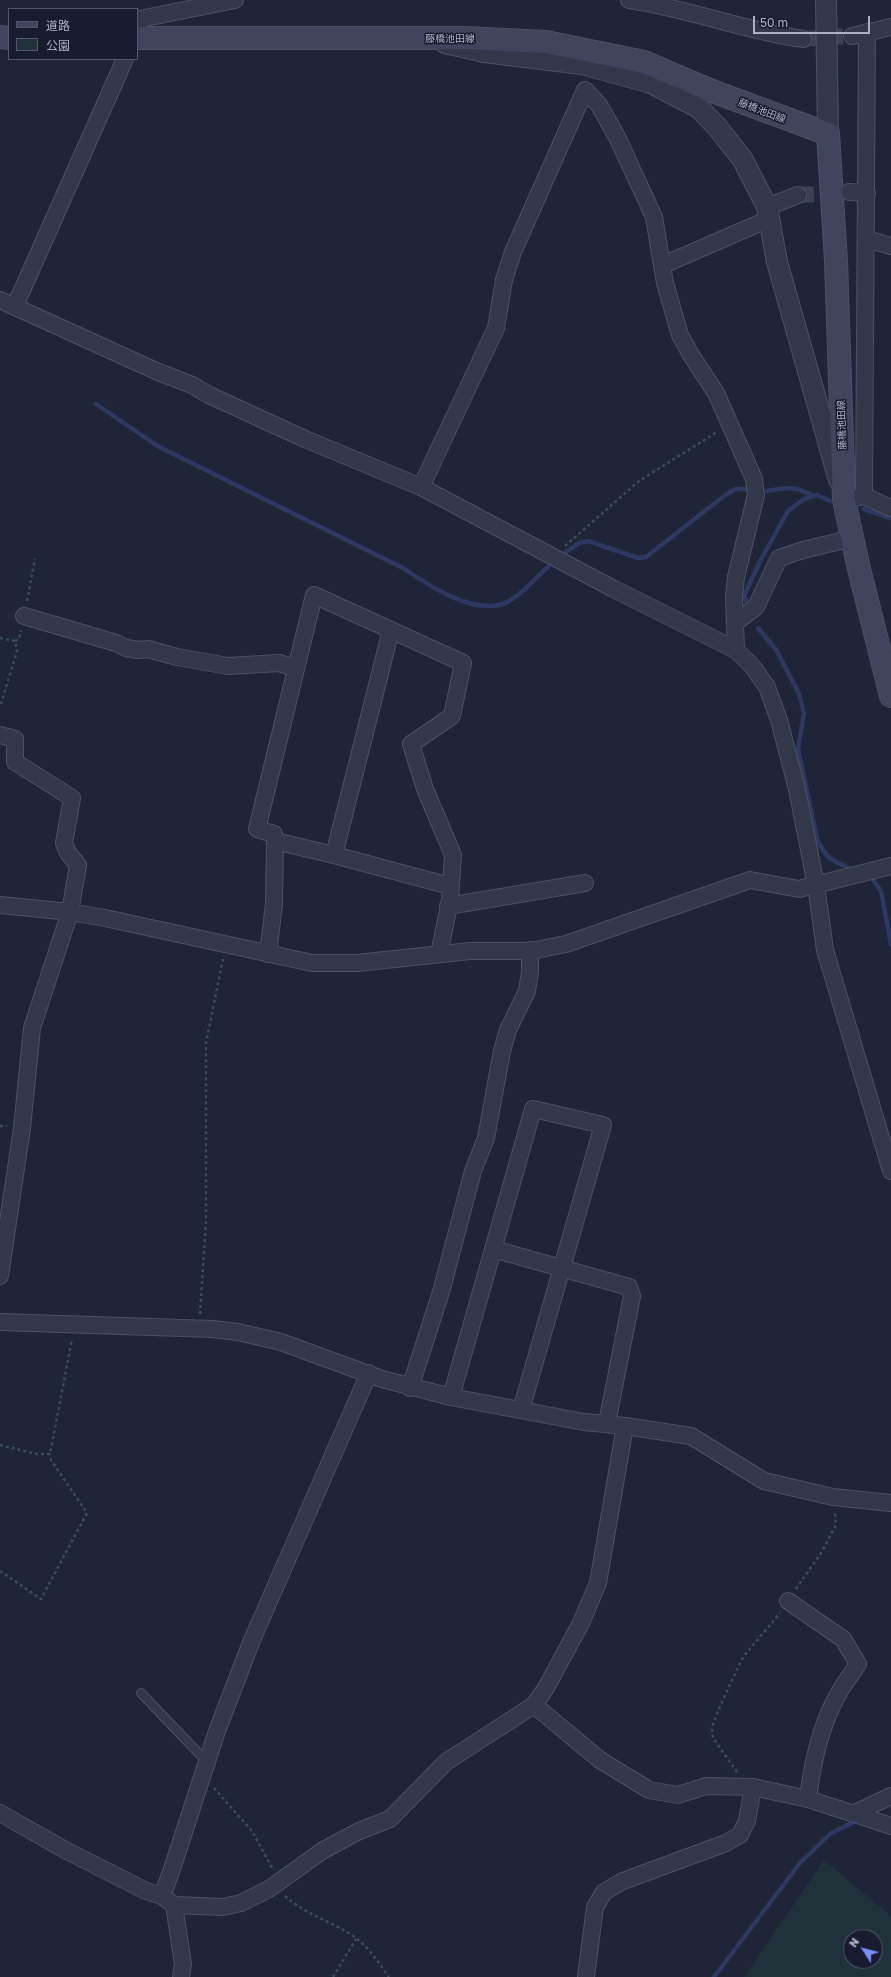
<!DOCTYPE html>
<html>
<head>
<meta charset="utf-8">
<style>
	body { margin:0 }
	#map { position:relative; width:891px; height:1977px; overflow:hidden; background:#1f2439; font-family:"Golos Text","Noto Sans JP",sans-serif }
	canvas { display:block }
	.legend { position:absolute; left:8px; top:8px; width:130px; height:52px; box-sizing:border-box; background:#181c2e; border:1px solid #53576b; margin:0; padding:5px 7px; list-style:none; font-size:12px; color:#acb0c6 }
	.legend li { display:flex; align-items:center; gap:8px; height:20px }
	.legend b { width:20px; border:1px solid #53576b }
	.north { position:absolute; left:843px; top:1929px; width:40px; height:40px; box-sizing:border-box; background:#181c2e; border:1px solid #53576b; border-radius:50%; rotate:306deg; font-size:11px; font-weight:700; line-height:16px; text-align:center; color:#acb0c6 }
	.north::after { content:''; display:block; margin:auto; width:14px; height:18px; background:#798eff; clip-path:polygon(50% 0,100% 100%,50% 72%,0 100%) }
	.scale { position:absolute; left:753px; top:16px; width:117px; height:18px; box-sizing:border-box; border:2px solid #acb0c6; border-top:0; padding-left:5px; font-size:12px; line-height:14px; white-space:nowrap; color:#acb0c6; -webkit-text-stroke:3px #181c2e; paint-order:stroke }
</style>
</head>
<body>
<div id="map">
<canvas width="891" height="1977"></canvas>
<ul class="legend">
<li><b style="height:5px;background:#40445d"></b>道路</li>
<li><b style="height:11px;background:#20313a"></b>公園</li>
</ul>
<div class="north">N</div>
<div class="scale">50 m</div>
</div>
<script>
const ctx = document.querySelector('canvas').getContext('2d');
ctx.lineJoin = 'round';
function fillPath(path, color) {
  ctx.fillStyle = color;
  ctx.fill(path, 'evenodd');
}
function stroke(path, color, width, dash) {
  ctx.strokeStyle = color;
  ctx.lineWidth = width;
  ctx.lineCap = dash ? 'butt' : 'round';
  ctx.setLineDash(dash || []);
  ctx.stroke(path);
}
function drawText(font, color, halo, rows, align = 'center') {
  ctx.font = font + ' "Golos Text","Noto Sans JP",sans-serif';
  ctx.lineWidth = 3;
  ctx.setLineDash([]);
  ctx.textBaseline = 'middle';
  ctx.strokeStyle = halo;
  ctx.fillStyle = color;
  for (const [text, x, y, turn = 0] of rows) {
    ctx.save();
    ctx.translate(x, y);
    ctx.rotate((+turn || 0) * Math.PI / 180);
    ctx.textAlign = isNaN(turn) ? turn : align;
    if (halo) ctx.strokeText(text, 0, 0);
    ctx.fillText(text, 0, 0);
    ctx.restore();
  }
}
fillPath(new Path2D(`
	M824,1860l67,56v61h-147zM851,1937h24v24h-24z`), '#20313a');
stroke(new Path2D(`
	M96,404l63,43 244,121c25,17 68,46 100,36 15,-5 33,-27 45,-37
	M767,491c20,-3 27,-6 46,5
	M864,509l27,9
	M562,555l17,-12 9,-2 50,17 8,-1 78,-61 11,-7h13
	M747,603l-3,-7 16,-35 28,-50 16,-12 13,-4 13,6
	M758,628l19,23 22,43 5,19 -6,36 19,90c8,18 13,21 32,29
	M873,880l8,11 10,53
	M714,1977l86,-114 31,-30 27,-13`), '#2f3860', 4.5);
stroke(new Path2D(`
	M803,39l49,-3
	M798,195l44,-2`), '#3b4055', 16, [16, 8]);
const service = new Path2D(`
	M141,1693l66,69`);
const minor = new Path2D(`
	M629,0c59,8 115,31 174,39
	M137,29l3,-10 95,-19
	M852,36l39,-9
	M849,192l18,1
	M767,207l31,-12
	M866,239l25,7
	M663,265l106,-46
	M0,300l156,71 36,14 17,10 96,44 116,48 191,101 124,62 16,16 15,21 12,33 18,69 19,96 9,65 66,221
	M15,306l110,-247
	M421,487l75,-159 8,-48 9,-28 72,-162 14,15 18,32 37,80 11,66 15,52 11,20 25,38 38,86 2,16 -20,82 -2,20 2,53
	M864,496l3,-464
	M854,498l10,-2 27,12
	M24,616l92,27 10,5 12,2 10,-1 29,8 51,9 51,-3 17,5
	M735,623l21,-16 23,-49 24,-8 50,-12
	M0,735l15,4v23l57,36 -8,45 4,10 10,12 -8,47 -38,116 -10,100 -22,148
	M275,841l59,14 116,31
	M334,855l57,-225
	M0,905l70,7 35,6 207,45h45l113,-12h61l35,-7 184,-64 49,9 92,-23
	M448,906l137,-23
	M268,954l6,-50 1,-63 -1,-7 -17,-5 57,-234 149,68 -11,53 -41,28 14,45 28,66 -3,46 -11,53
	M493,1249l136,38 3,9 -25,127
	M0,1322l213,7 25,3 43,10 101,37 69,18 133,25 41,4 66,10 73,45 69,16 58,6
	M410,1388l31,-96 32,-121 13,-33 16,-87 6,-21 19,-39 3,-19v-22
	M451,1397l82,-288 70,16 -82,285
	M788,1601l55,38 15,25c-7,11 -16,22 -22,34 -16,30 -24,67 -28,101
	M534,1705l66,55 49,30 29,5 28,-9 47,1 55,12 83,27
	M0,1813l65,37 81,41 16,5 12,9 49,2 18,-4 28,-14 53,-38 37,-20 31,-12 56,-57 88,-57 12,-17 35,-65 17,-40 27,-157
	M853,1814l38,-18
	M162,1896l9,-24 46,-141 35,-91 117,-267
	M174,1905l9,59 -2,13
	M586,1977l9,-70 9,-15 19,-11 103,-38 14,-8 7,-14 6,-34`);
const tertiary = new Path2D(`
	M826,0l2,134
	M445,43l39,9 98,12 69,19 48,25 19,20 25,32 24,47 10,55 62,218`);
const secondary = new Path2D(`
	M0,37l9,1
	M137,38h328l81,4 98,20 68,29 116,43 8,127 8,239 15,69 32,127`);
stroke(service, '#4d5164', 10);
stroke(minor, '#4d5164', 18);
stroke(tertiary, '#4d5164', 22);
stroke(secondary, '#4d5164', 24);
stroke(new Path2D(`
	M565,546l74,-65 78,-49
	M27,601l8,-42
	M0,638l15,3 2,10 -17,56
	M15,641l4,-2 2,-9
	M0,1126h7
	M200,1314l6,-92v-179l17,-84
	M0,1445l37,9h13l22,-115
	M0,1571l41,28 46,-86 -36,-53 -1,-6
	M796,1589l25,-36 15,-28 -1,-13
	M737,1772l-24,-34 -1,-11 9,-23 22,-47 37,-44
	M214,1788l38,43 20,37
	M285,1896c20,18 45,25 67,39 16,11 26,27 37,42
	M333,1977l23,-38`), '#3b4d55', 2.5, [3, 3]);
stroke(service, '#323749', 8);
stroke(minor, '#323749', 16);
stroke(tertiary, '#323749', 20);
stroke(secondary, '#40445d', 22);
drawText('10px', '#acb0c6', '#181c2e', [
	["藤橋池田線",450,39],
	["藤橋池田線",762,111,21],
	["藤橋池田線",842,425,-92]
]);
</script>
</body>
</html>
